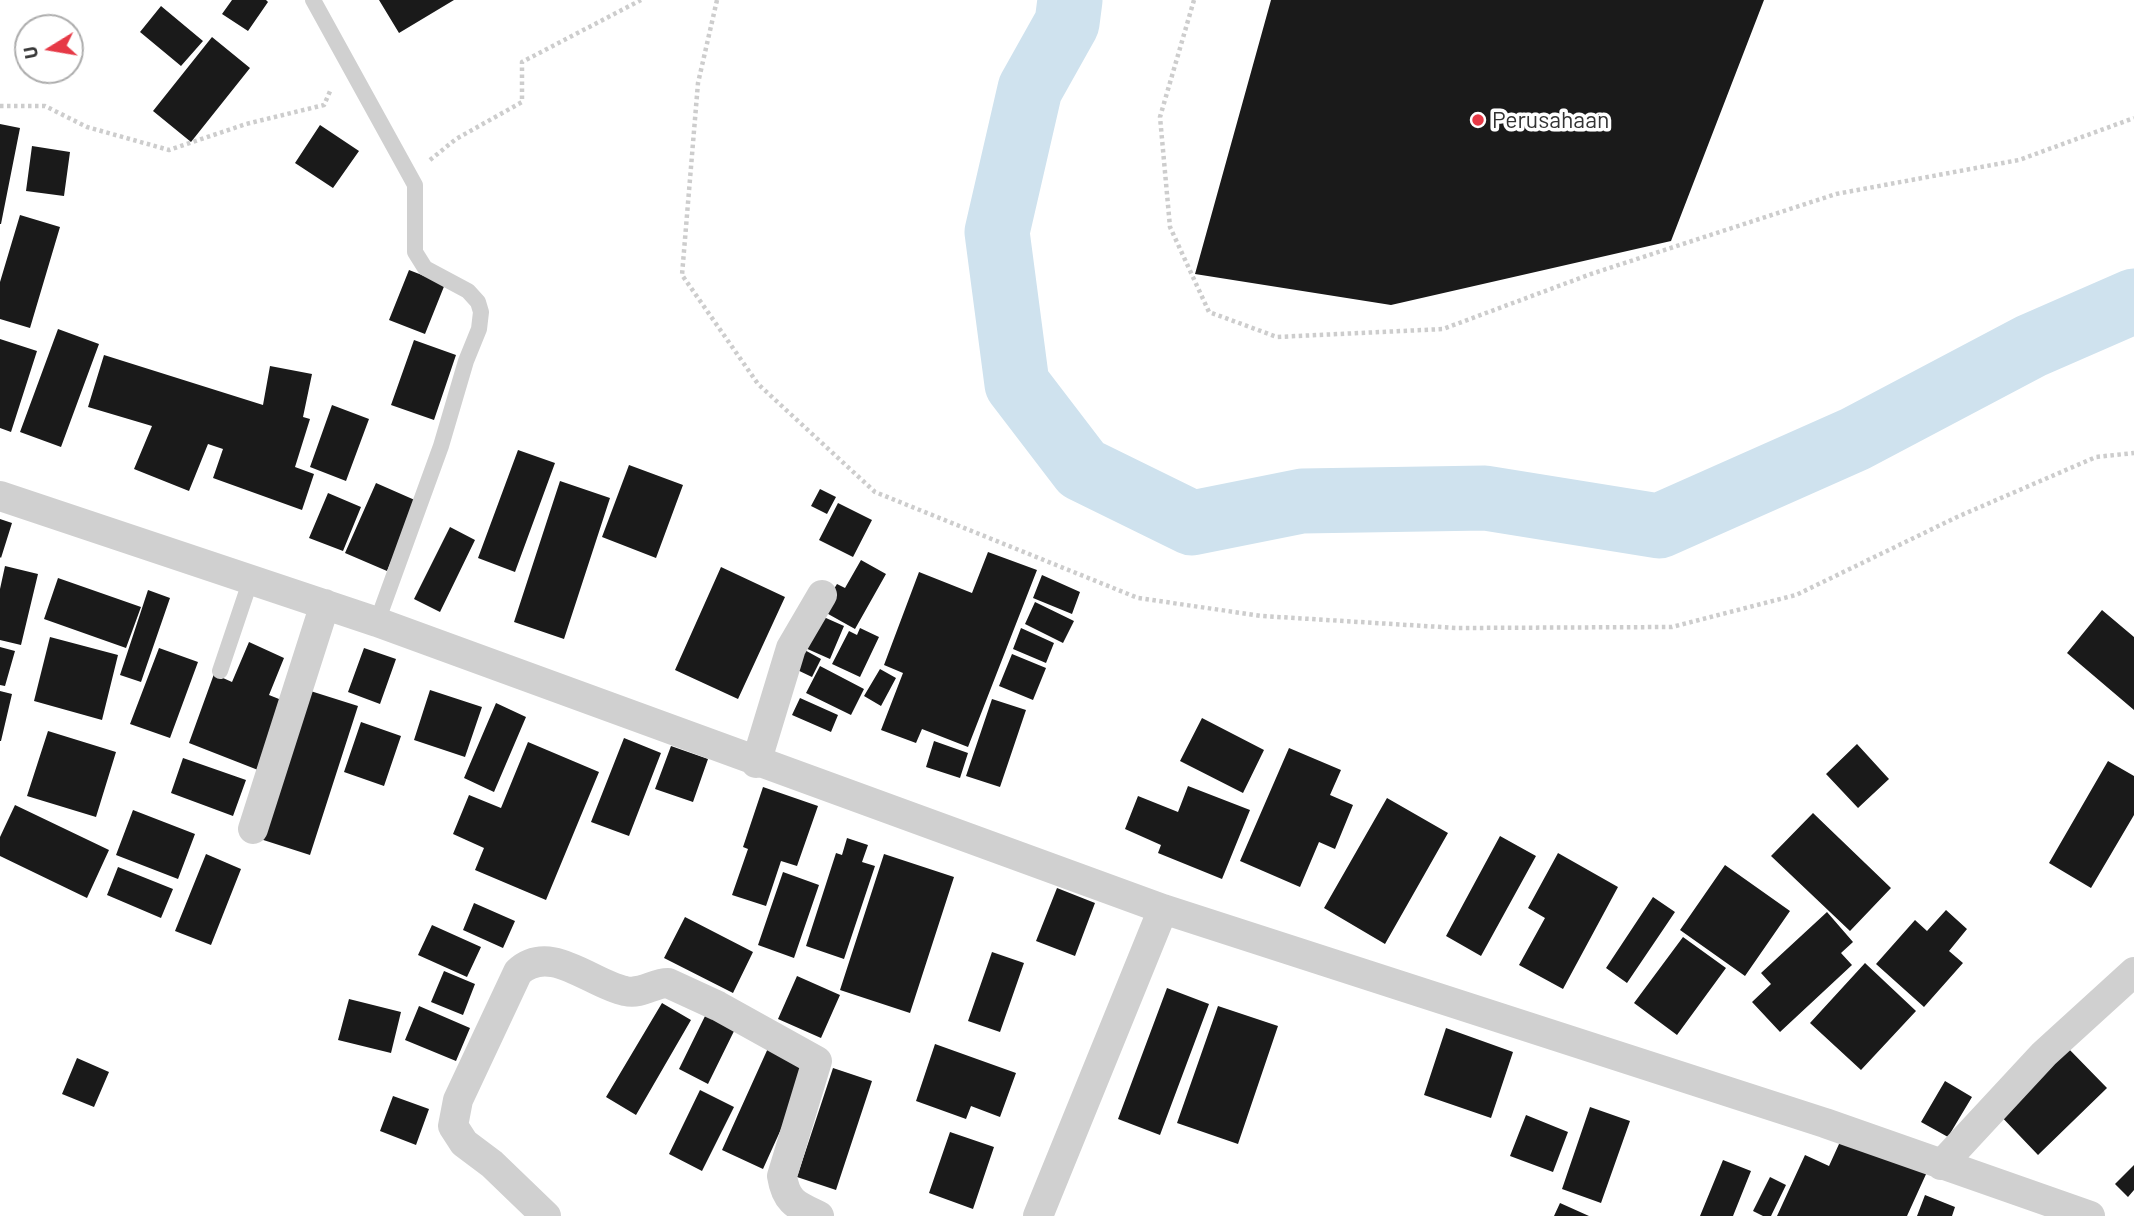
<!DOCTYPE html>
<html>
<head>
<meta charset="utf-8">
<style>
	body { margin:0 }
	#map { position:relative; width:2134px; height:1216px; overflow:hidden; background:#fff; font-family:Barlow,sans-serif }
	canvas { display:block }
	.north { position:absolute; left:14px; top:14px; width:70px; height:70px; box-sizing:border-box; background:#fff; border:2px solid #adadad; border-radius:50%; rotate:259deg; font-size:19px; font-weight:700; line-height:28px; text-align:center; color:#333 }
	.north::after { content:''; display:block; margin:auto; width:24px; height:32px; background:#e63946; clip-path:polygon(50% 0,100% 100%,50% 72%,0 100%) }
</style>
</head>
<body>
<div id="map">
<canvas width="2134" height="1216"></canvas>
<div class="north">U</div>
</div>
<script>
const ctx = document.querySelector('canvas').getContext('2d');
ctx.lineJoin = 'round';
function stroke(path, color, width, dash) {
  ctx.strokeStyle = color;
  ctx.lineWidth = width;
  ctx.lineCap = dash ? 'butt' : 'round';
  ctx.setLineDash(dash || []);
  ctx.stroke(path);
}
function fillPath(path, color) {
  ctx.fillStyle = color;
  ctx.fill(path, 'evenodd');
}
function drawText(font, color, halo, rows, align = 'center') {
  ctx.font = font + ' Barlow,sans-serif';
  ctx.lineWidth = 7;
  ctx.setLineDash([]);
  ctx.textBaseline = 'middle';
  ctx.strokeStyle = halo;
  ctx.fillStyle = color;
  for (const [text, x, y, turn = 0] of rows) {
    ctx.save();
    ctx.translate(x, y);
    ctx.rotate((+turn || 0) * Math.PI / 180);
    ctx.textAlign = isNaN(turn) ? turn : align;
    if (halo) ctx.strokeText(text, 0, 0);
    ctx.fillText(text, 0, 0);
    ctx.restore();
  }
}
stroke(new Path2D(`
	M1070,0l-3,23 -37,66 -33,143 20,152 65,85 110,54 110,-22 183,-3 174,28 196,-87 176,-93 103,-45`), '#cfe2ee', 65);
fillPath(new Path2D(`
	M232,0h34l2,2 -20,29 -26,-17z
	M379,0h75l-55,33z
	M1271,0h493l-93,241 -280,64 -196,-31z
	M161,6l42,35 -22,25 -41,-34z
	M212,37l38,31 -59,74 -38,-31z
	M0,124l20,4 -19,96h-1z
	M320,125l39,26 -26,37 -38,-25z
	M32,146l38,6 -6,44 -38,-5z
	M20,215l40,12 -30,101 -30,-9v-37z
	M409,270l36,14 -20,50 -36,-14z
	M58,329l41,15 -38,103 -41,-15z
	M0,339l37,12 -26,81 -11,-4z
	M414,340l42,15 -22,65 -43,-15z
	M104,355l159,50 7,-39 42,8 -9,43 7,2 -15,48 19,7 -12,36 -89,-32 10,-29 -15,-5 -19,47 -55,-22 18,-43 -64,-19z
	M332,405l37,14 -23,62 -36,-14z
	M518,450l37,13 -40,109 -37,-14z
	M629,465l54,20 -27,73 -54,-21z
	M560,481l50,17 -46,141 -50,-17z
	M376,483l41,18 -30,70 -42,-18z
	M820,489l16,8 -9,17 -16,-8z
	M328,493l33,14 -18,44 -34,-13z
	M838,503l34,17 -19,37 -34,-17z
	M0,519l12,4 -11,35 -1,-1z
	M450,527l25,13 -35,72 -26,-13z
	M988,552l49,18 -69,177 -46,-18 -6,14 -35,-13 22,-57 -19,-8 35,-93 53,21z
	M861,560l25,14 -31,55 -34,-19 16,-26 8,4z
	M5,566l33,8 -17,71 -21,-5v-51z
	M721,567l64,30 -47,102 -63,-29z
	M1042,575l38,17 -8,22 -39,-16z
	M58,578l83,29 -15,41 -82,-29z
	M148,590l22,8 -29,84 -21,-7z
	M1035,602l39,19 -11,22 -38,-19z
	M2102,610l32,27v73l-67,-57z
	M817,614l27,12 -14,33 -27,-12z
	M860,628l19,9 -19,40 -28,-13 17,-33 8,4z
	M1021,628l33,15 -8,20 -33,-14z
	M50,637l68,18 -16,65 -68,-19z
	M249,642l35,16 -15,37 15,6 -26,69 -69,-27 25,-69 18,8z
	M0,647l15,4 -10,35 -5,-1z
	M159,648l39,14 -28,76 -40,-14z
	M364,648l32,11 -16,45 -32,-12z
	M801,648l20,11 -9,18 -21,-10z
	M1012,654l34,14 -13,32 -34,-14z
	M820,666l44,23 -13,26 -45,-22z
	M880,669l16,9 -15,28 -17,-10z
	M301,688l57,18 -48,149 -56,-18z
	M430,690l52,17 -17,50 -51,-17z
	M0,691l12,3 -11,47h-1z
	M800,698l38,17 -7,17 -39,-17z
	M992,699l34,11 -26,77 -34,-11z
	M496,703l30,14 -32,75 -30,-14z
	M1202,718l62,32 -21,43 -63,-32z
	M361,722l40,14 -17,50 -40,-14z
	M48,731l68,21 -20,65 -69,-21z
	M624,738l37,15 -32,83 -38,-14z
	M934,741l34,12 -8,25 -34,-11z
	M528,742l71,30 -53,128 -71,-30 9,-22 -31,-14 16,-39 32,13z
	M1857,744l32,35 -31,29 -32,-34z
	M671,746l37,13 -15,43 -38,-13z
	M1289,748l52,22 -11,25 23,10 -18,44 -16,-7 -19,45 -60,-26z
	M183,758l63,22 -13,36 -62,-23z
	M2108,761l26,15v39l-43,73 -42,-25z
	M1188,786l62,24 -28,69 -64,-26 3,-8 -36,-16 13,-33 40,16z
	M763,787l55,19 -21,60 -16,-5 -15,45 -34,-11 16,-46 -5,-2z
	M1387,798l61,35 -63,111 -61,-36z
	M15,805l94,45 -22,48 -87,-42v-19z
	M133,810l62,24 -17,45 -62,-24z
	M1813,813l78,75 -41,43 -79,-75z
	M1500,836l36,20 -55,100 -35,-20z
	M847,838l21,7 -6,17 13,4 -31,93 -38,-13 30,-93 6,2z
	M1558,853l60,34 -55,102 -44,-24 26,-47 -17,-10z
	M206,854l35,15 -30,76 -36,-14z
	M884,854l70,23 -44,136 -70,-23z
	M1725,865l65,46 -45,65 -65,-46z
	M118,867l55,22 -12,29 -54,-23z
	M783,872l36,13 -25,73 -36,-13z
	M1057,888l38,15 -20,53 -39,-15z
	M1653,897l22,15 -48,71 -21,-15z
	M474,903l41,18 -12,27 -40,-18z
	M1946,910l21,19 -18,22 14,12 -39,44 -48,-43 39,-44 12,11z
	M1827,912l26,30 -12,11 11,12 -72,67 -28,-30 19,-18 -10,-11z
	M685,917l68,35 -20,41 -69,-35z
	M432,925l49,22 -14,30 -49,-22z
	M1683,937l43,31 -49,67 -43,-32z
	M992,952l32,11 -24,69 -32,-11z
	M1865,963l51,48 -55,59 -51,-47z
	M444,971l31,13 -12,31 -32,-13z
	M797,976l43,19 -19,43 -43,-19z
	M1167,988l42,16 -49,131 -42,-16z
	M349,999l52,13 -10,41 -53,-13z
	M662,1003l29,17 -55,95 -30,-18z
	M419,1006l51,22 -14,33 -51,-21z
	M1218,1006l60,20 -40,118 -61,-21z
	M708,1010l29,15 -29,59 -29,-15z
	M1446,1028l67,24 -22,66 -67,-23z
	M935,1044l81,29 -16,44 -29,-11 -5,13 -50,-18z
	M2065,1045l42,43 -69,67 -42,-44z
	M769,1046l41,19 -47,104 -41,-19z
	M77,1058l32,14 -15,35 -32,-13z
	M833,1068l39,13 -36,109 -39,-13z
	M1945,1081l27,16 -24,40 -27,-15z
	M700,1090l34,17 -32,64 -33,-17z
	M393,1096l36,13 -13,36 -36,-14z
	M1590,1107l40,14 -29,82 -39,-14z
	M1526,1115l42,17 -15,40 -43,-16z
	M950,1132l44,15 -21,62 -44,-16z
	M1844,1133l83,39 -20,44h-130l28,-61 24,11z
	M1723,1160l28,11 -18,45h-33z
	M2134,1165v25l-6,7 -13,-13z
	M1770,1177l16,8 -15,31h-8l-10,-5z
	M1925,1195l30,12 -3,9h-35z
	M1560,1203l29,13h-35z`), '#1a1a1a');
stroke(new Path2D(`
	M717,0l-19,83 -16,192 76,109 117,108 263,106 124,18 195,12 215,-1 124,-32 161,-78 139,-60 38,-4
	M1194,0l-34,117 10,110 39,85 68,25 166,-8 148,-55 245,-80 183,-34 115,-42
	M0,106h45l42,21 82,23 77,-26 78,-19 7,-16
	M430,160l26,-21 66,-37v-40l119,-62`), '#cdcdcd', 4.5, [3.5, 3.5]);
stroke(new Path2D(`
	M313,0l102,185v67l10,16 43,23 10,11 3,10 -2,17 -13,32 -25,85 -64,176
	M220,671l31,-92`), '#d0d0d0', 16);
stroke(new Path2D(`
	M0,496l377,126 786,287 662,214 265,93
	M756,763l35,-115 31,-53
	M253,829l72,-225
	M1941,1165l103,-111 90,-82
	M546,1216l-54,-52 -28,-21 -11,-17 5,-26 60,-128c32,-30 73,12 107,19 17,4 28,-8 43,-8l50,23 99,55 -35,115c4,26 14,29 37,40
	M1038,1216l125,-307`), '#d0d0d0', 30);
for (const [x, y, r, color] of [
	[1478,120,7,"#e63946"]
]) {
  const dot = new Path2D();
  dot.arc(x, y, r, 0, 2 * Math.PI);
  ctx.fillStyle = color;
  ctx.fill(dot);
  stroke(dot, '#fff', 2.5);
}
drawText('23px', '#333', '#fff', [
	["Perusahaan",1492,120]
], 'left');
</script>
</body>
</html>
